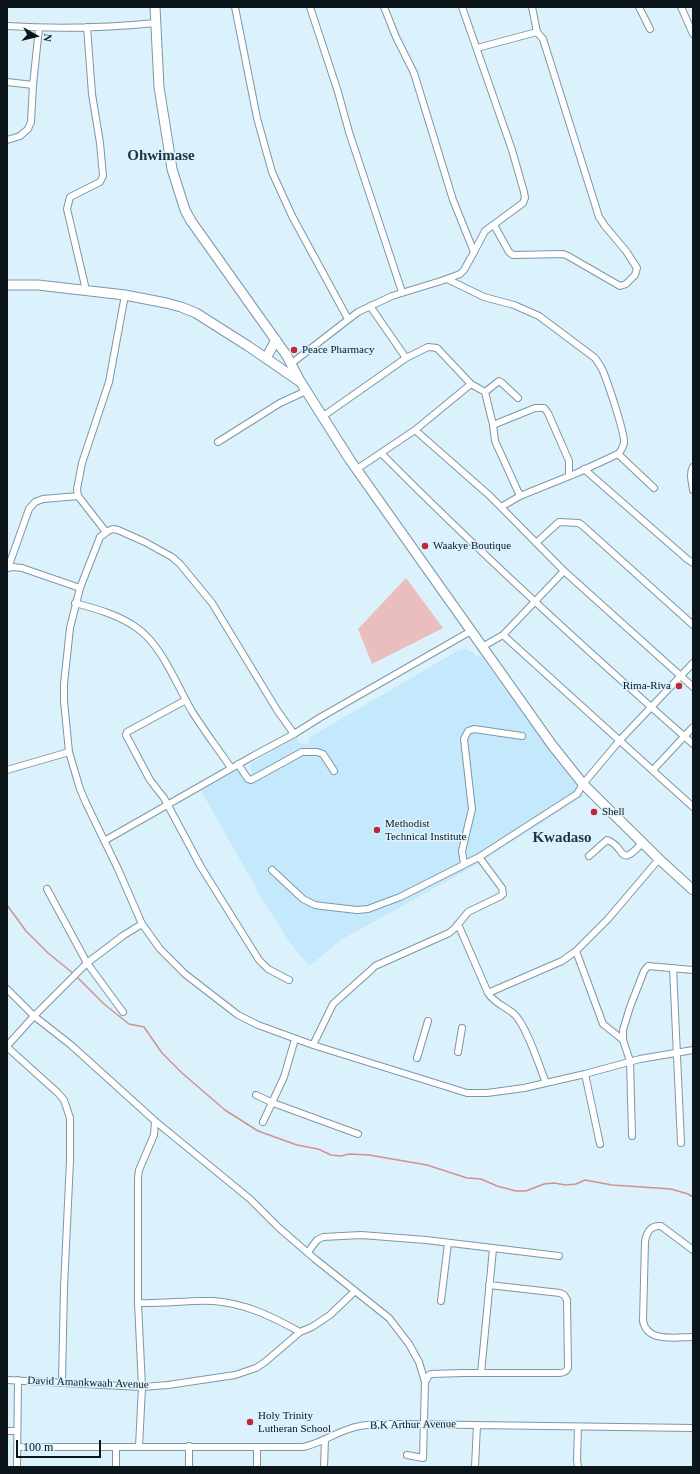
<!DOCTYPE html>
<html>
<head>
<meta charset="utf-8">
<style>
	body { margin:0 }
	#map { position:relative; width:700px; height:1474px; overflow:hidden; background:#dbf2fd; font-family:Georgia,serif }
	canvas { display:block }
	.frame { position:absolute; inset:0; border:8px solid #0b151a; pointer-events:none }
	.north { position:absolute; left:16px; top:16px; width:40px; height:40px; -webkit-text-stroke:3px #dbf2fd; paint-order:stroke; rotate:98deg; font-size:11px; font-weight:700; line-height:16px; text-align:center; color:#0b151a }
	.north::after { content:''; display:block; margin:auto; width:14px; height:18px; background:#0b151a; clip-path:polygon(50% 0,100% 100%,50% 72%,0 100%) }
	.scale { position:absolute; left:16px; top:1440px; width:85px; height:18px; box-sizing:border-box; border:2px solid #0b151a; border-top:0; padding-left:5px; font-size:12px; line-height:14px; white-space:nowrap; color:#0b151a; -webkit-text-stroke:3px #dbf2fd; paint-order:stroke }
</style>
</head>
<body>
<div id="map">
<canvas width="700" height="1474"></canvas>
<div class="frame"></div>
<div class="north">N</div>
<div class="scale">100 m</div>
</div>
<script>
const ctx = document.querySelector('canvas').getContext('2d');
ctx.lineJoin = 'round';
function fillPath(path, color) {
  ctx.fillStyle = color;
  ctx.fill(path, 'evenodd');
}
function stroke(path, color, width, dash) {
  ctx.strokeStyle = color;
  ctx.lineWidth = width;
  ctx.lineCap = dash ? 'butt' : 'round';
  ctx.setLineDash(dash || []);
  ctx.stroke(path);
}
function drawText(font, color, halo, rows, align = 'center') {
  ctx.font = font + ' Georgia,serif';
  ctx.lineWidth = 3;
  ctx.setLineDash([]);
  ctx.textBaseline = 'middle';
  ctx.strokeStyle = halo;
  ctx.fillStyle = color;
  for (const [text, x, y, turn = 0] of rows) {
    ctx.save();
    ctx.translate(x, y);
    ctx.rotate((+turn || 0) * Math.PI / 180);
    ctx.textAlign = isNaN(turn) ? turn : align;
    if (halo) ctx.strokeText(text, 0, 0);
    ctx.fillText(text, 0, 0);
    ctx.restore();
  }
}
fillPath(new Path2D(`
	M466,649l6,3 4,4 4,-1 104,141 -108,69 -135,75 -32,26 -19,-23 -26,-41 -63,-111 38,-22 8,7 4,-3v-4l-1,-5 46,-27 4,6 5,2 4,-2 1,-6 149,-87z`), '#c5e9fc');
fillPath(new Path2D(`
	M406,578l37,50 -71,36 -14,-35z`), '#e9bebd');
stroke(new Path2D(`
	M7,905l19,26 22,22 26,21
	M77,977l27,27 25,20 15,3 18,26 20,20 43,37 33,21 39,14 21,4 13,6 10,1 8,-2 20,1 58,10 40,13 14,1 16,7 19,5h10l18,-7 10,-1 12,2 10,-1 9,-4 27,5 59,4 17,5 5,3`), '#d29190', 1.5);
const street = new Path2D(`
	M235,7l22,111 15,54 20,44 56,103
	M310,7l28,85 11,40 53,160
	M384,7l12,30 18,36 39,127 21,52
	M532,7l5,25
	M639,7l11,22
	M681,7l12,27
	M7,26c50,3 99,2 149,-3
	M477,48l60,-16 6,7 56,178 6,9 21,25 11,17 -2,7 -9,9 -6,2 -52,-30 -5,-2 -50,1 -4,-3 -15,-27
	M7,82l26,3
	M7,140l13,-4 8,-7 3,-7 2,-37 6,-57
	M447,279l37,18 30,8 25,11 56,42c2,3 5,7 7,11 5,11 23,64 22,74 -1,5 -3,8 -6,11l-41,19 -57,23 -19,11
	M86,290l-19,-81 3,-12 30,-15 3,-6 -3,-33 -8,-49 -5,-67
	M370,306l36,52
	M292,363l66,-51 34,-16 52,-16 16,-6 4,-4 10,-18 11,-21 38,-28 2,-5 -1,-6 -12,-42 -50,-143
	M485,392l14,-11 3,2 16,15
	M322,417l84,-59 22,-11 9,1 34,36 14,8 8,33 2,16 25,55
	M493,425l42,-17h9l4,5 21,48v15
	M415,430l75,66 74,75 129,116
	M218,442l62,-39 26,-12
	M381,453c100,101 205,197 312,291
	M618,454l36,34
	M693,467c-4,7 -1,15 0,23
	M357,469l58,-39 56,-46
	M584,469l103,90 6,4
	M106,532l-28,-36 -1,-7 5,-26 27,-81 16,-87
	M536,543l23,-21 20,1 4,3 110,99
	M7,568l6,-1 9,1 58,20
	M8,568l21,-59 6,-7 8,-3 35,-3
	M75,603c22,6 44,12 62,25 25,17 41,60 56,85 12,19 26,37 38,55
	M503,635l190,172
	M482,647l21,-12 61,-64
	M186,700l-59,32 -1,3 24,45 14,18 37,69 58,93 9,9 21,11
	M294,734l-17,-24 -65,-107 -32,-39 -8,-7 -27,-15 -27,-12 -5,-1 -5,2 -8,6 -20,51 -10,40 -6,56v17l5,51 11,37 6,14 32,66 24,55 18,25 25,25 53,41 20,10 55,20 154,48h20l37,-5 61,-14 55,-15 53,-9
	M238,764l10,15 3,1 51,-28h15l6,2 11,17
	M7,770l62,-18
	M653,770l40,-43
	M104,841l149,-85 41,-22 27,-17 150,-86
	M589,856l18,-16c19,6 11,30 35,3
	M464,864l-2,-13 10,-42 -8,-70 4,-8 6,-2 48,7
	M272,870l31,29 12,6 7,1 35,4 11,-1 32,-12 79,-40
	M47,889l40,74 36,49
	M458,924l30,69c7,11 17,13 26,21 12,10 26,54 32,69
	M576,951l27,73 20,16
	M673,968l8,175
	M7,989l27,27 37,29 84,76 95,78 28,28 37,32 74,59 20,26 10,18 6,20 -2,76 -16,-3
	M488,993l74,-32 14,-10 32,-32 51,-60
	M313,1045l20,-41 38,-34 4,-4 74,-33 6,-5 13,-16 33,-16 2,-2 -1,-6 -23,-31 98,-63 6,-10 37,-44 73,-77
	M7,1046l27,-30 53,-53 37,-28 18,-11
	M7,1047l51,46 6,7 6,18v43l-6,126 -2,95
	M458,1052l4,-24
	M417,1058l11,-37
	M585,1074l15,70
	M256,1095l17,8 85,31
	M263,1122l21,-45 11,-38
	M632,1136l-2,-75 -7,-21v-10l7,-23 14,-36 4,-5 45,4
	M693,1250l-32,-24c-10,-1 -14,5 -16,15l-2,80c4,22 33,16 50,16
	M308,1252l9,-12 6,-3 38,-2 65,5 133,16
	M441,1301l7,-58
	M138,1303c25,1 50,-3 75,-2 32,2 60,16 87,31
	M481,1373l12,-124
	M7,1380l135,7 26,-2 67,-10 21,-7 9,-6 35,-30 12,-5 18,-12 25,-24
	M425,1382l4,-7 2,-1 33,-1h95c5,0 7,-1 9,-5l-1,-68 -3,-5 -4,-2 -71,-8
	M578,1427l-1,33 1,7
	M7,1431h10
	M189,1446v21
	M17,1447h286c16,-3 30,-13 46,-18 16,-6 35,-5 52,-5l292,4
	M116,1447v20
	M139,1447l3,-60 -4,-84v-125l1,-8 15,-35 1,-14
	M17,1467l1,-87
	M257,1467v-20
	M324,1467l1,-28
	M475,1467l2,-42`);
const secondary = new Path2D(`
	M155,7l4,80 13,82 13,41 6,11 96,135 13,25 50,79 202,285 31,39 76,75 34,31
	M7,285h31l87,10 41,8 15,4 15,6 52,33 51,35
	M266,358l10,-18`);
stroke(street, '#7d97a5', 8);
stroke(secondary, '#7d97a5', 11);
stroke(street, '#fff', 6);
stroke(secondary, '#fff', 9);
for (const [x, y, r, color] of [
	[294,350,4,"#ba293a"],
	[425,546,4,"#ba293a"],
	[679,686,4,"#ba293a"],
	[594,812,4,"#ba293a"],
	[377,830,4,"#ba293a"],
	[250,1422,4,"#ba293a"]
]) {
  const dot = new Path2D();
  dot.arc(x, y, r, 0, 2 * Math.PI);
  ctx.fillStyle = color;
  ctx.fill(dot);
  stroke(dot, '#dbf2fd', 1.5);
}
drawText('11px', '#0b151a', '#dbf2fd', [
	["Peace Pharmacy",302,350],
	["Waakye Boutique",433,546],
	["Rima-Riva",671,686,"right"],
	["Shell",602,812],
	["Methodist",385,824],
	["Technical Institute",385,837],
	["Holy Trinity",258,1416],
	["Lutheran School",258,1429]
], 'left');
drawText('11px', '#0b151a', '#dbf2fd', [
	["David Amankwaah Avenue",88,1383,2],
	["B.K Arthur Avenue",413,1425,-1]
]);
drawText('bold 15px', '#1e3540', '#dbf2fd', [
	["Ohwimase",161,156],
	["Kwadaso",562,838]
]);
</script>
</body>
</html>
